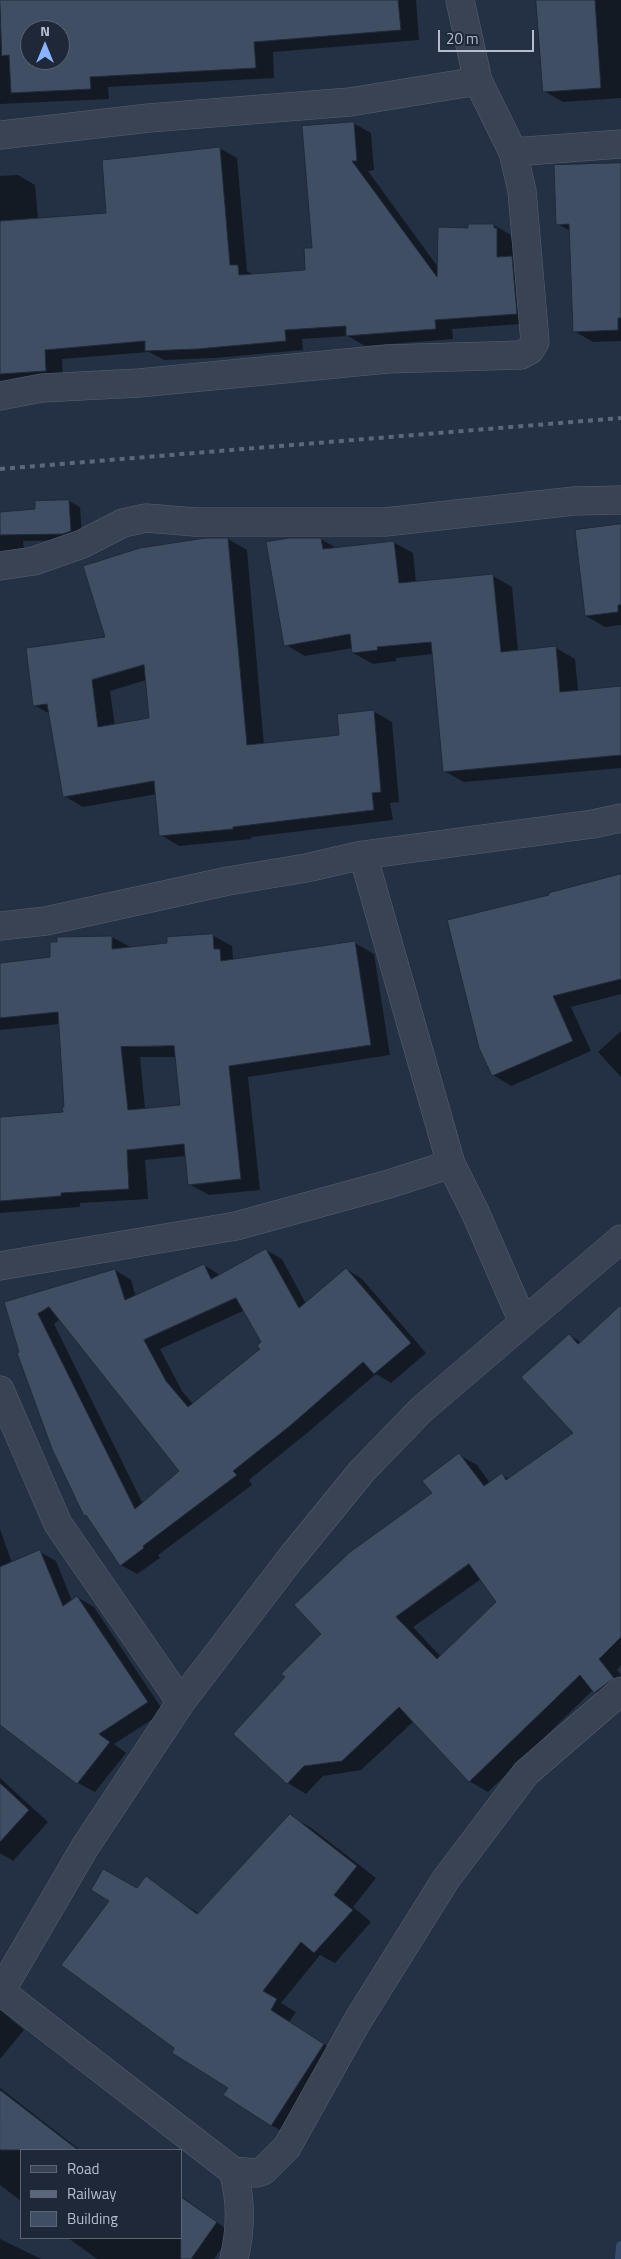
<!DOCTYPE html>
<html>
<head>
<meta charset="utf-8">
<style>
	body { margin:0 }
	#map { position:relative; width:621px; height:2259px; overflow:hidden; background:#243144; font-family:"Titillium Web",sans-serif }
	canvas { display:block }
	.legend { position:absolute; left:20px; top:2149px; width:162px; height:90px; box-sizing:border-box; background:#1e2839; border:1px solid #5b6474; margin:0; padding:6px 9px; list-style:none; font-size:15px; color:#b6becd }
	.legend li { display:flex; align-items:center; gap:10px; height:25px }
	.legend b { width:25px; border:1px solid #5b6474 }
	.north { position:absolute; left:20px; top:20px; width:50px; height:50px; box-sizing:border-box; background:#1e2839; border:1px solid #5b6474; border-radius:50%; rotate:0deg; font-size:14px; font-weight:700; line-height:20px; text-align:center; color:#b6becd }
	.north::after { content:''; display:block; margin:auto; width:18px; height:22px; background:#89b4ff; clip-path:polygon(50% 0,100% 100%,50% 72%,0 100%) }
	.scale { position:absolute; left:438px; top:30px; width:96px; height:22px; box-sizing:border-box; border:2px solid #b6becd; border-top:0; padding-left:6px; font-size:15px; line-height:18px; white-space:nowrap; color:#b6becd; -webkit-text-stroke:4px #1e2839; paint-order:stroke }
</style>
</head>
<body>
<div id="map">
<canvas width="621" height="2259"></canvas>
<ul class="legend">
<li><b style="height:6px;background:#394353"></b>Road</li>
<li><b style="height:6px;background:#5b677b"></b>Railway</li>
<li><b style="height:14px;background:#404e64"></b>Building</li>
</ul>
<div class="north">N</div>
<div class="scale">20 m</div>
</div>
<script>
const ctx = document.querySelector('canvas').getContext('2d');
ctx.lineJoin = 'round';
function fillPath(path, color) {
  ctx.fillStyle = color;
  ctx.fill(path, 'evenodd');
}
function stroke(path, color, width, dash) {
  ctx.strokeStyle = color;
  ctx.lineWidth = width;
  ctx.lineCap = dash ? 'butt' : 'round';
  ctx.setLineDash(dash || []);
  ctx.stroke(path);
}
fillPath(new Path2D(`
	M0,0h416l3,40 -146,12 1,26 -166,9 1,12 -109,5zM30,30h30v30h-30z
	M537,0h84v98l-58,4 -19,-11z
	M353,123l18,10 3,37 -6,1 70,96 31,-38 25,-4 17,10v3l3,2v19l15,9 5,55 -82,6 1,10 -88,7 -17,-10 -46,3 1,11 -88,8 -51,2 -15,-8 -87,7 1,22 -63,3v-208l18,-1 17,10 3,34 70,-5 111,-66 18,10 10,113 7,4 52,-3z
	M621,164v177l-28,1 -19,-11 -4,-100 -12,-7z
	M69,501l11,6 2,30 -7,3 -52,1 1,7 -24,4v-38l36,-4v-8z
	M621,525v100l-16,2 -19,-11z
	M228,539l19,11 17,195 76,-9 33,-25 19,11 7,80 -9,1 3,17 -142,17v2l-72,7 -18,-11 -4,-41 -74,13 -19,-11 -14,-82 -16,-9 73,-67zM146,680l4,39 -35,7 -5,-35z
	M321,539l17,10 55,-7 20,11 3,30 77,-7 19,11 6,64 38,-3 19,11 3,32 43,-3v80l-157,14 -20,-11 -11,-117 -37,4v3l-23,3 -20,-11v-5l-48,8 -19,-11z
	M621,876v118l-50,13 20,44 -80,35 -18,-11 58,-179z
	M212,935l20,11 1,12 4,2 118,-17 19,11 16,101 -142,22 12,113 -51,5 -20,-11 -3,-28 -41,4 3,39 -68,4v4l-80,6v-95l64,-5 2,-5 -6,-84 -60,6v-66l51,-6 61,-21 20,11 37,-4zM140,1057h36l5,49 -36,3z
	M621,1031v46l-23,-25z
	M266,1250l16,9 24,45 40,-35 16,10 64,74 -35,30 -15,-9 -69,59 -58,47 3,5 -94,70 2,3 -23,16 -16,-9 -32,-48 -4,-2 -64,-162 -15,-50 109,-33 16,10 5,17 68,-32 16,10zM245,1310l18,32 -2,7 -68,55 -11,-13 -22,-42zM60,1319l121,152 -38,33 -89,-180z
	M621,1307v358l-4,5 4,5v22l-8,6 -20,-13 -105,102 -19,-11 -55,-60 -53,49 -38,6 -17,18 -18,-11 -2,-106 148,-183 25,-39 18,10 13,18 12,-8 8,4 65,-46 -6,-98 13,8zM481,1579l17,23 -57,55 -28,-30z
	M0,1529l12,34 28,-11 16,9 16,40 5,-4 17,10 70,105 -50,32 12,9 -31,39 -17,-9 -78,-60z
	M0,1778l48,44 -35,39 -13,-8z
	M290,1816l20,11 66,51 -23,29 18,15 -36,41 -15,-8 -39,48 15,9 -7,10 54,34 -52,80 -20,-11 -41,-38 -54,-39 -39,-158 9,-12 53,36z
	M0,2010l24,20 -24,29z
	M0,2088l80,62h-59v51l-21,-16z
	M181,2196l51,37 -18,26h-117l-29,-21h113z
	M0,2239l39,19 2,1h-41z`), '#0007');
stroke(new Path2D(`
	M620,2259l1,-13`), '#374b6c', 10);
const building = new Path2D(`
	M0,0h398l3,30 -147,12 2,26 -166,9 1,12 -80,4 -2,-38 -7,1zM30,30h30v30h-30z
	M536,0h59l6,88 -58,4z
	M354,122l3,39h-5l85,116 1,-50 30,1v-4h26v4h3v29l15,-1 5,58 -82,6 1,9 -90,7v-10l-61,4 1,11 -89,8 -52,2v-10l-100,9 1,21 -46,3v-153l106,-8 -4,-53 118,-13 10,118h8l1,10 66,-5 -1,-22h8l-10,-122z
	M621,163v155h-3v12l-45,2 -4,-108 -13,1 -2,-60z
	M69,500l2,31 -8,3 -63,1v-23l35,-3v-8z
	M621,524v81h-3v7l-33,4 -10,-86z
	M206,538h22l19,207 92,-10 -2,-21 37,-4 7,82 -9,1 2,17 -141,17v2l-74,7 -5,-55 -91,16 -16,-93 -14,2 -7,-58 79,-11 -22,-71 57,-18zM144,665l5,53 -51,9 -6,-47z
	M290,538h31l2,11 71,-8 5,42 94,-9 8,78 55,-6 4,46 61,-6v69l-178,17 -12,-130 -54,5 1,3 -26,3 -2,-19 -66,12 -18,-104z
	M621,874v105l-68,17 20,45 -81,35 -13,-28 -32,-128 102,-25v-2z
	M213,934l1,15h6l1,12 134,-20 16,104 -142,21 12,113 -53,6 -4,-41 -57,6 2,39 -68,4v3l-61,5v-84l63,-5 -1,-5h2l-6,-95 -58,6v-55l50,-6v-15h7v-5l55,-1v13l55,-6v-6zM174,1046l6,59 -52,5 -7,-63z
	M266,1249l33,59 47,-40 65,75 -37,31 -11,-12 -72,63 -58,46 4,4 -94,71 1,2 -24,18 -34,-51 -2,1 -32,-67 -35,-96 2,-1 -15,-50 111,-33 10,31 79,-36 7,15zM236,1298l25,44 -4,4 3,3 -72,58 -22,-26 -22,-41zM49,1307l130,164 -44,38 -97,-195z
	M621,1305v332l-22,22 15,19 -20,15 -14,-18 -111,107 -70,-75 -57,54 -38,5 -17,18 -54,-50 52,-57 -4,-3 40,-40 -27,-29 56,-53 82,-59 -10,-12 37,-28 25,33 18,-13 4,7 67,-47 -52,-56 48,-43 9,10zM469,1564l27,38 -59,57 -41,-42z
	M40,1550l23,56 14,-10 71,106 -49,32 11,8 -33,42 -77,-59v-158z
	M0,1783l29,27 -29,32z
	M290,1814l67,52 -23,29 19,15 -39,43 -13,-11 -38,49 14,8 -6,11 53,34 -53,82 -48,-31 5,-7 -56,-35 2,-5 -113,-83 48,-64 -18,-11 12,-21 34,19 9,-12 51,38z
	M0,2090l78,60h-78z
	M181,2197l36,25 -26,37h-10z`);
fillPath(building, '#404e64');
stroke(building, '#202a3b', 1);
const minor = new Path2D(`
	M0,135l149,-17 201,-16 128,-21
	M513,152l108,-8
	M0,396l42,-8 97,-5 248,-24 134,-4 9,-5 5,-8 -13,-151 -9,-39 -35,-71 -18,-81
	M0,566l34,-5 48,-17 41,-21 23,-5 49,4h190l189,-21 47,-1
	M363,855l88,309 24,48 48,110
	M0,926l46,-5 182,-40 78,-13 57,-13 230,-31 28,-6
	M0,1266l236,-40 153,-42 62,-20
	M0,1390l58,134 123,178
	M0,1991l233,180 24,2 6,-2 24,-24 71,-127 88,-141 80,-106 95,-82
	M1,1991l84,-144 96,-145 110,-144 71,-87 59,-61 200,-171
	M233,2171c9,30 8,58 1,88`);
stroke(minor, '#576171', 29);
stroke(minor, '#394353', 28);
stroke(new Path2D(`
	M0,469l621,-51`), '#5b677b', 4, [5, 5]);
</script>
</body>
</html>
